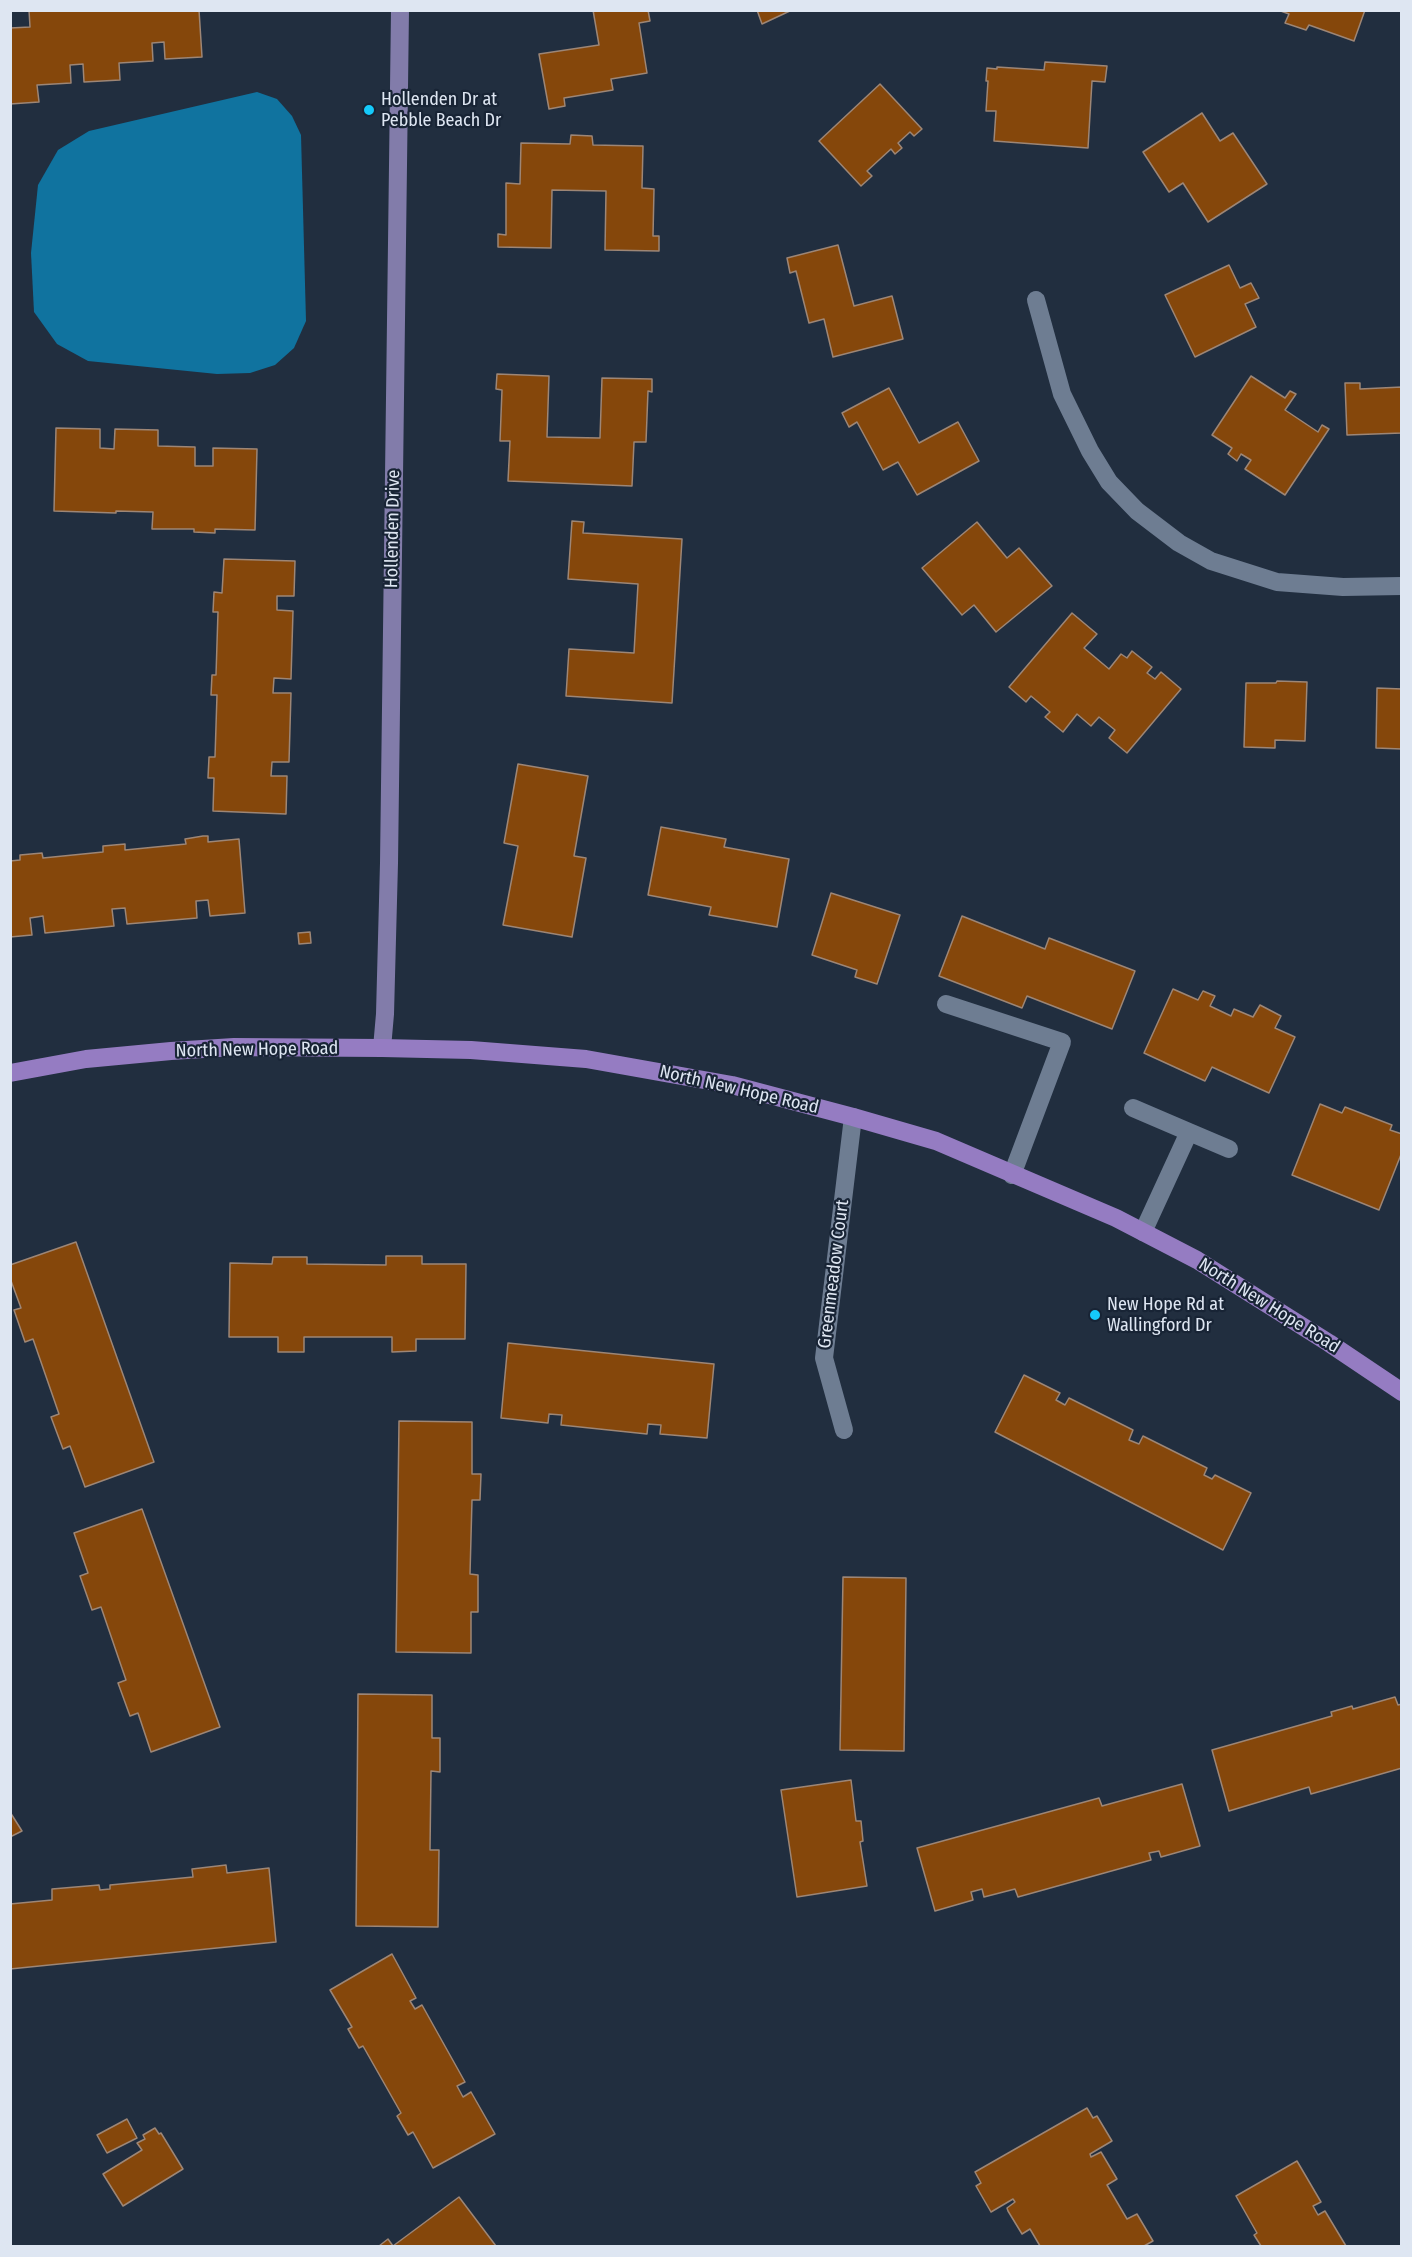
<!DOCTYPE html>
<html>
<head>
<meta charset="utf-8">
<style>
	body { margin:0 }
	#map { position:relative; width:1412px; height:2257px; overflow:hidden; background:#212e3f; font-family:"Fira Sans Condensed",sans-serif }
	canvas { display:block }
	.frame { position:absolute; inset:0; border:12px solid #dee6f2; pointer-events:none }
</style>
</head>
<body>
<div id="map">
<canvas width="1412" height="2257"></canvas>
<div class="frame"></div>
</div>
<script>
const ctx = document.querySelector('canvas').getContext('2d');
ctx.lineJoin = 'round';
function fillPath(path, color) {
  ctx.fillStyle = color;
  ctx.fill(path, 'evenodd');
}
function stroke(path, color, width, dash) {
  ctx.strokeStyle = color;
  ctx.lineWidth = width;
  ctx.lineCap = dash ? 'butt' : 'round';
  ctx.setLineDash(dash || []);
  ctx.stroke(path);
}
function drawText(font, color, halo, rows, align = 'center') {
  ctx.font = font + ' "Fira Sans Condensed",sans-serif';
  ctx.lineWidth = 4.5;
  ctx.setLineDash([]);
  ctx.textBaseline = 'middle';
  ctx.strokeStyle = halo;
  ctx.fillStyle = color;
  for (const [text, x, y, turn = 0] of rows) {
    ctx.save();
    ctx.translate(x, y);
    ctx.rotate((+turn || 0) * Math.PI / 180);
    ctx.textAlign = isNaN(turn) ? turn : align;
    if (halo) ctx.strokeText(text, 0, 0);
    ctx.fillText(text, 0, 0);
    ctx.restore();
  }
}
fillPath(new Path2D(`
	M257,92l20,7 15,17 9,19 5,186 -12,27 -19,17 -25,8 -33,1 -129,-13 -31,-17 -23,-32 -3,-59 7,-68 20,-35 31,-19z`), '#10739f');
const building = new Path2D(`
	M29,10h170l3,47 -37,2 -1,-17 -12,1 1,18 -34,2 1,17 -36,2 -1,-18 -13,1 1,18 -34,2 2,17 -29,2v-76l20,-1z
	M593,10h55l2,11 -11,2 8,50 -36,6 2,11 -49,8 1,8 -16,3 -10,-55 60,-9z
	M757,10h35l-30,14z
	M1278,10h87l-11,31 -45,-16 -3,5 -21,-7 4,-9z
	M1045,62l62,4 -2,16 -13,-1 -4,67 -94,-7 2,-30h-10l2,-30h-2l1,-13 10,1v-2l47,3z
	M880,84l42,45 -8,7 -4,-4 -12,11 4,5 -7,6 -4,-5 -24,22 5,5 -11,10 -42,-45z
	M1202,113l18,28 13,-8 34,51 -59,38 -25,-39 -14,9 -26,-40z
	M571,135l21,1 1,9 50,1 -1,42 12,1 -1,47h6v15l-54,-1 1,-59 -54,-1 -1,58 -53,-1v-13l8,1v-52l14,1 1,-41 49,1z
	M838,245l16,61 38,-10 11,43 -70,18 -9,-38 -15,4 -13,-52 -6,2 -3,-15z
	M1229,265l11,23 11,-5 8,15 -14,6 11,23 -61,30 -30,-62z
	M497,374l52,2 -2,61 53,1 2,-60 50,1v13l-4,-1 -2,51h-12l-2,44 -124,-5 2,-40h-10l2,-51 -6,-1z
	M1251,376l34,22 5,-7 6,3 -11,16 33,22 4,-7 7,4 -44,66 -40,-26 6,-9 -10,-6 -4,7 -9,-7 4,-6 -20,-13z
	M1345,383h15v6l42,-2v46l-55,2z
	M889,388l30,55 39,-21 21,39 -62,34 -19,-33 -15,8 -26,-48 -8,5 -7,-14z
	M56,428l44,1v19l14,1 1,-20 43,1v16l37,1v19h18v-18l44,1 -2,81 -40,-1v4l-21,-1v-3h-42l1,-17 -37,-1v2l-62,-2z
	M572,521l12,1 -1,11 99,6 -10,164 -106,-7 3,-47 65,4 4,-69 -70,-5z
	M977,522l30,36 12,-10 33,38 -56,46 -22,-27 -12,10 -40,-47z
	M224,559l71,2 -1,35h-17v14l16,1 -2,68 -17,-1 -1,15h18l-2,69h-17l-1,14h16l-1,38 -73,-3 1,-33h-6l1,-21h6l2,-62h-6l1,-20h4l2,-63h-5l1,-20 8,1z
	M1072,613l25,21 -13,14 25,21 12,-15 6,4 5,-7 20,16 -5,6 8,6 6,-7 20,17 -54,64 -18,-15 6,-8 -16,-13 -8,9 -14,-12 -14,18 -18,-15 5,-5 -19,-16 -5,6 -17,-15z
	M1277,681l30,1 -2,59 -30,-1v8l-31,-1 2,-64h30z
	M1377,688l25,1v60l-26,-1z
	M518,764l70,12 -14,80 12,2 -14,79 -69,-12 15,-79 -14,-3z
	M661,827l65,12 -2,8 65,12 -12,68 -68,-12 2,-8 -63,-12z
	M203,836h5v6l31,-3 6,74 -35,3 -2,-16 -12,1 1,17 -70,6 -2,-16 -13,1 2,17 -69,7 -2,-17 -13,2 2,17 -22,2v-76l10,-1v-5l22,-2 1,5 60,-6v-6l22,-2v6l61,-6 -1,-5z
	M831,893l69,22 -23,69 -22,-7 2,-7 -45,-15z
	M962,916l83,33 4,-11 86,33 -23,58 -85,-33 -5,12 -83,-32z
	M310,932l1,11 -12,1 -1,-11z
	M1173,989l25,11 5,-9 12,5 -5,10 21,10 3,-7 19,8 7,-12 21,11 -6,12 20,9 -26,56 -57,-26 -7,14 -61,-28z
	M1320,1104l22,9 3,-6 47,18 -2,5 12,4v18l-23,58 -87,-35z
	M76,1242l78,220 -69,25 -15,-41 -7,3 -12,-32 8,-3 -26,-75 -8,3 -11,-32 7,-2 -11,-30v-13z
	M386,1256h36v8h44l-1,75h-49v12l-24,1v-15h-88v15h-26v-15h-49l1,-74 42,1 1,-7h34v7l79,1z
	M508,1343l206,21 -7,74 -47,-4 1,-9 -13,-1 -1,10 -86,-9 1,-10 -13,-1 -1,9 -47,-5z
	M1024,1375l36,18 -4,7 9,5 4,-7 64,32 -4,10 10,4 4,-8 64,32 -3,7 8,4 3,-4 36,18 -28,57 -228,-118z
	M399,1421l73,1v52h9l-1,26h-8l-2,74 8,1v37h-7v41l-75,-1z
	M142,1509l78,218 -69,25 -13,-39 -8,3 -12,-33 8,-3 -25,-73 -9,3 -12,-34 8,-3 -14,-40z
	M843,1577l63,1 -2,173 -64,-1z
	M358,1694l74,1v43h8v34l-9,-1 -1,79h9l-1,77 -82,-1z
	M1395,1697l3,8 4,-1v64l-91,26 -2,-7 -80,24 -17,-61 120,-34 -1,-4 21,-6 1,3z
	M851,1780l5,41h5l2,20 -3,1 7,44 -70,11 -16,-107z
	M1182,1784l18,62 -39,11 -2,-6 -10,2 2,7 -133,37 -3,-8 -31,8 -2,-8 -11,3 2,8 -38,11 -18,-63 182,-50 3,8z
	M10,1812l12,19 -12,6z
	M226,1865l1,8 42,-5 7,74 -266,27v-65l42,-4v-11l47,-4 1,5 10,-1v-4l83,-8 -1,-8z
	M392,1954l24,44 -6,3 5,8 7,-4 43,77 -8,4 6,11 8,-5 24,42 -62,34 -20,-36 -5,3 -11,-19 4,-3 -38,-67 -4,2 -11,-19 4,-2 -22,-37z
	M1087,2108l6,10 4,-2 15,25 -22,13 1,3 10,-5 16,27 -10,6 20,34 10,-5 16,27 -9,5h-104l-10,-17 -8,5 -14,-23 -1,-3 8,-6 -2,-3 -22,13 -15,-26 5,-3 -6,-11z
	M127,2119l10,19 -30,15 -10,-18z
	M155,2128l4,6 2,-1 22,36 -60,37 -20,-32 39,-24 -5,-7 8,-4 -2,-4z
	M1297,2161l24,41 -8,4 5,9 7,-4 21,35h-85l-7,-11 3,-2 -21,-37z
	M459,2197l37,49h-117l9,-7 5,7z`);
fillPath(building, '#85470b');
stroke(building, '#9d8676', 1.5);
stroke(new Path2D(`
	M946,1004l116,38 -50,133
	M1133,1108l56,24 -46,100
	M1189,1132l40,17`), '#6e7d92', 18);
stroke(new Path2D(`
	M1036,300l26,94 28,57 19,31 28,29 42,32 32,18 66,21 66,5 59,-1
	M844,1430l-20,-72 29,-241`), '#6e7d92', 18);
stroke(new Path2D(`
	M382,1048l3,-34 4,-151 11,-853`), '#827caa', 18);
stroke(new Path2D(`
	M10,1073l76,-14 85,-8 63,-4 148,1 89,2 115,9 146,26 121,32 83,24 180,77 81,42 132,83 73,49`), '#957cc2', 18);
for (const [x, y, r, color] of [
	[369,110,6,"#15cafb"],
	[1095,1315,6,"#15cafb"]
]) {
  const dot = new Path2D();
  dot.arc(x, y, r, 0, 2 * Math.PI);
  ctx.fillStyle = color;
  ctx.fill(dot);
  stroke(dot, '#182435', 2);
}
drawText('18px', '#dee6f2', '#182435', [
	["Hollenden Dr at",381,100],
	["Pebble Beach Dr",381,121],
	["New Hope Rd at",1107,1305],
	["Wallingford Dr",1107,1326]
], 'left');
drawText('18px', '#dee6f2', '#182435', [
	["Hollenden Drive",393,529,-89],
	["North New Hope Road",257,1050,-1],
	["North New Hope Road",739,1090,13],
	["Greenmeadow Court",834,1274,-83],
	["North New Hope Road",1269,1306,32]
]);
</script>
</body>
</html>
